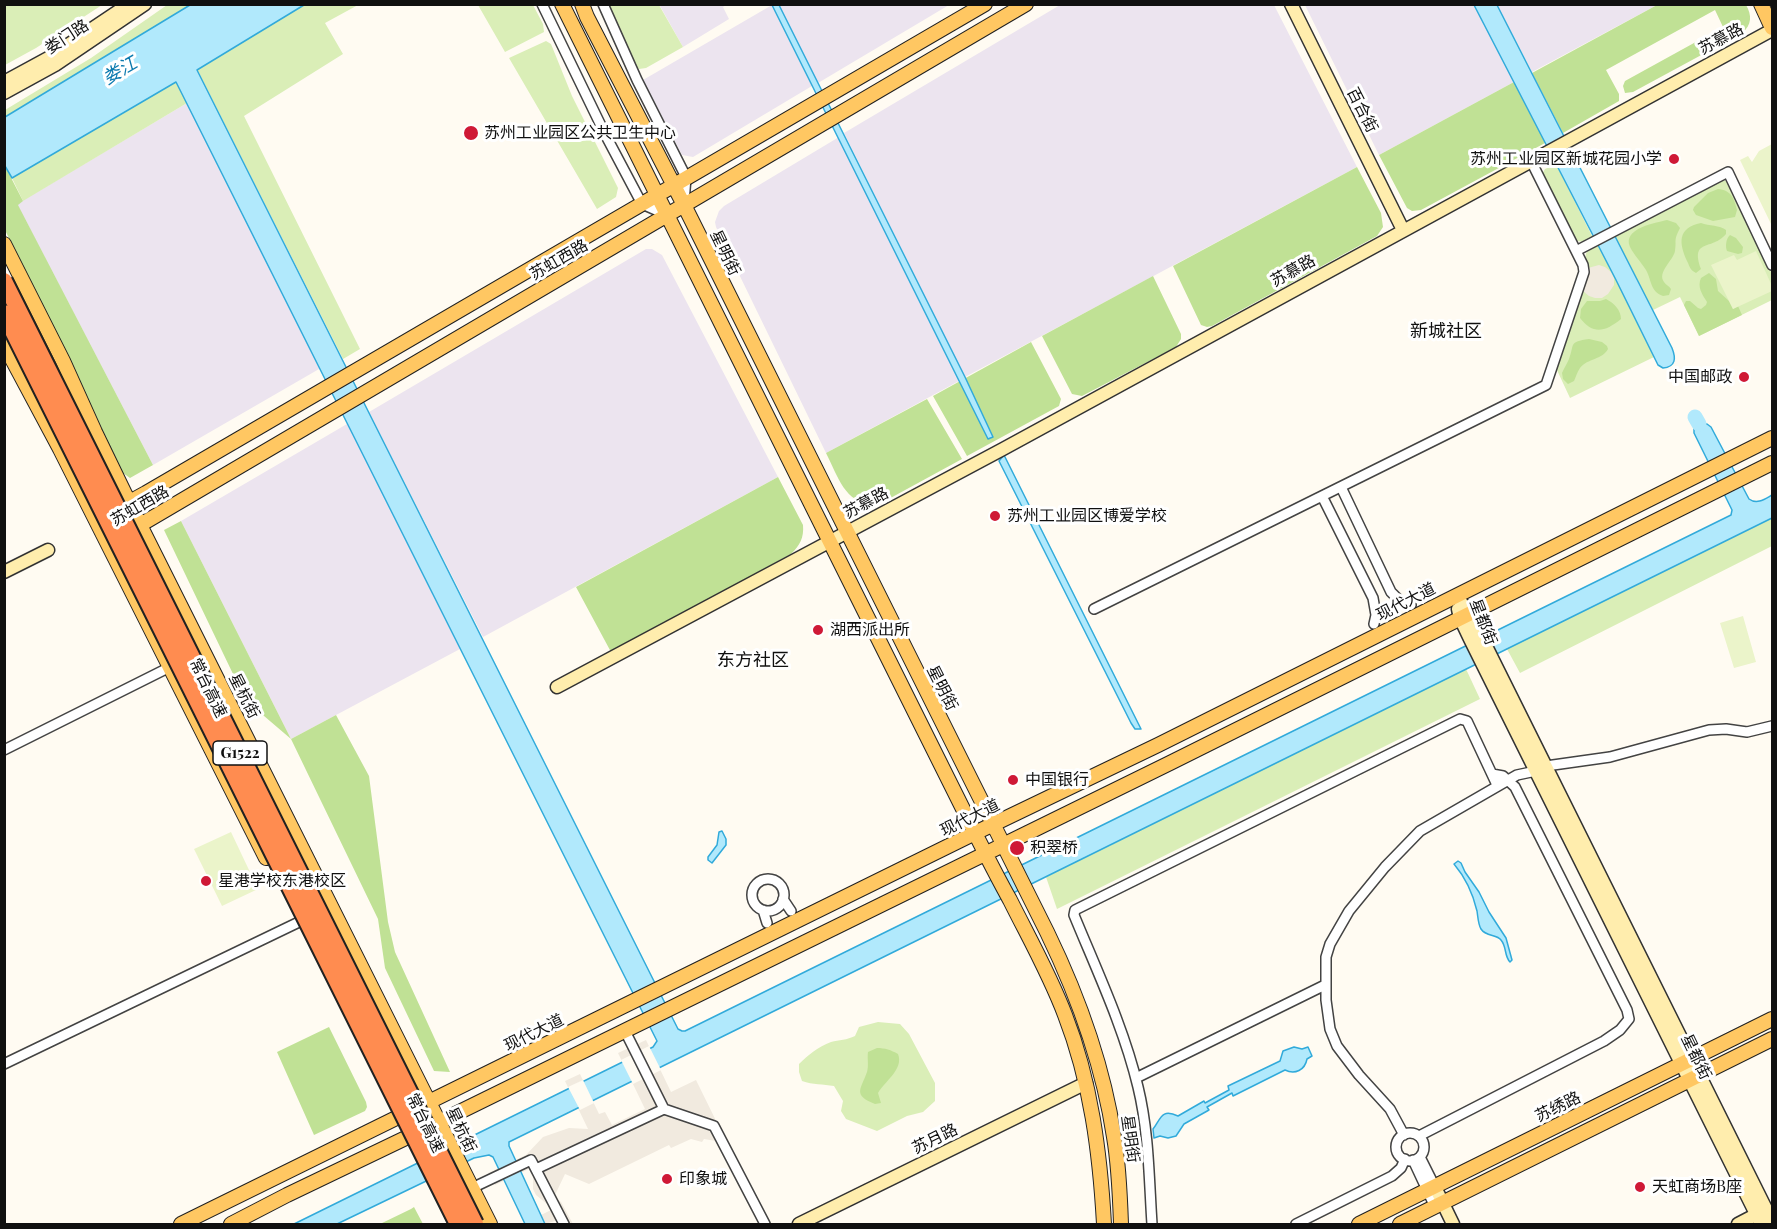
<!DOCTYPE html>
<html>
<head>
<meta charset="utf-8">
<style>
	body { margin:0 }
	#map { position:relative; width:1777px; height:1229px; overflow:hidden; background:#fffbf2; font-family:"Playfair Display",serif }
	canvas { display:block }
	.frame { position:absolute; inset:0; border:6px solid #101010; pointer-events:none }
</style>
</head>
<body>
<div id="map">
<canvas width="1777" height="1229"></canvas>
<div class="frame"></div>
</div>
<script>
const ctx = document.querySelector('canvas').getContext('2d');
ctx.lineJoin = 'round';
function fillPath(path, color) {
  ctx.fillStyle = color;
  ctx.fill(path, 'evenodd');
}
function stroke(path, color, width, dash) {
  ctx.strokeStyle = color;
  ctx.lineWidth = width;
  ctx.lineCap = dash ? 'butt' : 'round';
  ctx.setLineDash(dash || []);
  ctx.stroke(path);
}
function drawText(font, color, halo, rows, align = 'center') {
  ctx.font = font + ' "Playfair Display","Noto Sans SC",serif';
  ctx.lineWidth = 6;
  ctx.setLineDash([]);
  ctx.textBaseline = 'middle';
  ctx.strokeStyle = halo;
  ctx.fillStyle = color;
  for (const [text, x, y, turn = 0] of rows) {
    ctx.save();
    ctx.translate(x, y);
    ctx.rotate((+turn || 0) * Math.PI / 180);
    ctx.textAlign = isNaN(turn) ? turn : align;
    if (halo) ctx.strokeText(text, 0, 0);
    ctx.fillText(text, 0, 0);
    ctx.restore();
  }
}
fillPath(new Path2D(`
	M662,4l64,1 -3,2 6,12 -46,28 -23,-41z
	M772,5l40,81 -119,71 -11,-2 -39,-75z
	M779,5h170l-131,78z
	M1060,5h214l83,162 -392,210 -121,-244z
	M1305,5h169l40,77 -135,73z
	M1497,5h160l-125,67z
	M187,103l139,262 -173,100 -136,-261z
	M839,137l120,244 -133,72 -110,-226 -1,-5 4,-11 5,-5z
	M646,249h6l10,6 116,222 -295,160 -114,-225z
	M347,424l113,225 -169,90 -110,-218z`), '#ece4ef');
fillPath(new Path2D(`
	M5,4h97v1l-66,43 -31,17z
	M167,5h23l-185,112v-7l86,-52z
	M304,5h54l-33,18 18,31 -99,62 116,233 -17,10 -146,-290z
	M478,5h55l10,19 1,8 -39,20z
	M607,5h52l24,42 -37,21 -7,1 -4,-4z
	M546,41l5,3 21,52 46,92 -2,9 -19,12 -88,-151z
	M176,82l11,21 -164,98 -11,-23z
	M1556,164l37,74 -8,4 -9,-1 -34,-67 3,-5z
	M1723,180l6,2 43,92v26l-73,36 -19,-39 -27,13 -39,-76z
	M1597,244l18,34 39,79 -84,41 -14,-30 34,-96c-5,-15 -9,-19 7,-28z
	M1772,518v28l-252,127 -13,-24z
	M1466,669l14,30 -423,210 -11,-32z
	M878,1022l22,2 9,10 26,49v18l-12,11 -16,4 -30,15 -31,-12 -5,-8 2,-10 -9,-15c-11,-2 -21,-1 -32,-5l-3,-9v-8c9,-9 19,-17 32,-22 8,-2 16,-2 24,-6l4,-9z`), '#daeeb7');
fillPath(new Path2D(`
	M1657,5h89c6,10 6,20 -4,28l-109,59 -8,1 -2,-7 2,-5 98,-54 -8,-17 -109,60 13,24v7l-56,32 -31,-60z
	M1514,82l31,61 -124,67 -9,1 -5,-3 -28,-53z
	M5,166l18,35 -5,4 135,260 -23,13 -7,-5 -118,-243z
	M1357,167l24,46 2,14 -6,9 -165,90 -5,1 -6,-2 -28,-59z
	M1718,189c13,1 16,9 19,21l-2,7 -22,4 -17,-6 -3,-5 1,-3 14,-14z
	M1667,220l9,3 4,5c-7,14 -3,11 -5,23 -2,10 -18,21 -11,31 2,3 5,4 7,7l-2,6 -6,1c-13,-5 -11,-15 -17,-26 -5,-8 -12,-15 -16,-23 -8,-19 26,-24 37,-27z
	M1701,223c8,3 19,2 25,7v4c-14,17 -36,4 -25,35l-5,4c-6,-3 -6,-6 -9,-12 -8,-18 -10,-33 14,-38z
	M1730,235l6,3 7,9 -1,6 -4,1 -11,-3c-2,-4 -1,-13 3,-16z
	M1709,273l7,6 2,12 11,10 4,8 5,-3 4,9 -43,21 -15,-31 2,-4h4l8,7 3,1 5,-4 1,-3c-5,-8 -10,-15 -6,-24z
	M1153,276l28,58v5l-5,8 -94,49 -10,-2 -30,-58z
	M1606,299c8,4 15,11 15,20 -16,13 -28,16 -41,-1l1,-9 6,-8h13z
	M1589,339l13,3 5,4 1,3c-6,11 -20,9 -28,19 -3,4 -4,9 -6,13l-6,3 -5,-5 -1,-6c2,-5 5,-9 7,-14 6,-15 -1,-17 20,-20z
	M1031,342l30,57 -2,7 -92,50 -34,-60z
	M927,399l35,60 -77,42c-37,11 -45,-20 -59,-48z
	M778,477l25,48c1,13 -3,20 -12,29l-180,98 -35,-65z
	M181,521l110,218 45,-24 33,61 19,146 7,30 55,120 -16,-1 -49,-103 -7,-49 -87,-180 -41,-35 -5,-5 -81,-169z
	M329,1027l37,75 1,5 -2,4 -51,24 -37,-83z
	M877,1048c8,0 14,2 21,6 6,15 -13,27 -20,39l3,10 -6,1c-23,-9 -14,-15 -8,-32 2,-7 0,-13 1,-20z
	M414,1207l9,17h-43l31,-15z`), '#c0e195');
fillPath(new Path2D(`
	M1772,144v82l-32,-66 8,-4 4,6 7,-11z
	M1756,251l16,35v5l-39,18 -22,-44 23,-10 3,5z
	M1743,616l13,46 -22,6 -14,-45z
	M231,832l27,57 -36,17 -28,-57z`), '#ebf4ca');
fillPath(new Path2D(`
	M1599,265l6,2 6,5 3,6v7l-6,9 -6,4h-7l-6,-2 -6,-5 7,-19 -2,-4z
	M646,1040l25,52 25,-12 28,57 -8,4 -12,-2 -2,3 -11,-3 -20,9 -2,-3 -80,39 -24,-10 -11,23 7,5 12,22h-13l-2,-4 -13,4 -4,-9 12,-6 -17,-14 -3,-6v-14l-4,-6 -34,16 -7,-12 38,-18 17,-18 26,-9 19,1 -23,-48 15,-7 19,40 6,-2 7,13 33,-16 -27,-56z`), '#f1eadf');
const water = new Path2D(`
	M190,5h114l-107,65 481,959 4,2h3l1046,-516 1,-5 -38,-77v-4l5,-5h8l4,3 38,72c8,6 16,0 23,-4v23l-1263,624v4l36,78h-20l-32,-67 -4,-2 -15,3 -137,66h-43l359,-177 4,-6 -481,-959 -164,96 -7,-12v-49z
	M772,5h7l186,372 28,60 -5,2z
	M1474,5h23l175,343c4,10 4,19 -9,20l-5,-3 -43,-87z
	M1004,455l137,274h-6l-4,-6 -132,-262z
	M722,831l4,8v6l-14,18 -4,-3v-3l9,-12 2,-13z
	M1458,861l3,2 4,9 14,20 10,20 17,26 6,22 -2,2c-6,-6 -3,-15 -9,-22 -4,-6 -15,-3 -20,-11 -3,-5 -3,-12 -4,-18 -4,-17 -12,-34 -23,-47z
	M1294,1047l8,2 6,-2 4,9 -5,3c-2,11 -12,16 -22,11l-52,26 -1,-3 -25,14 2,3 -25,14 -8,12 -8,2 -8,-2 -6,2 -1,-9c8,-10 8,-21 25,-13l26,-15 1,2 24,-13 -1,-4 52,-25 3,-10z`);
fillPath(water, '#b1e9fc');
stroke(water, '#31aada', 1.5);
fillPath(new Path2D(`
	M649,1046l12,24 -28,14 -12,-24z
	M583,1080l11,23 -14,7 -12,-23z`), '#fffbf2');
stroke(new Path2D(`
	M1695,417l4,7`), '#b1e9fc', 15);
const street = new Path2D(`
	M542,4l64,132 36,68 25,11
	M603,4l34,76 49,97 -2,26
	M1576,251l152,-79 44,93
	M1341,487l50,105 10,10 10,3
	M1322,496l51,102 3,17 -2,9
	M1094,609l452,-224 38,-113 -1,-7 -52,-104
	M4,750l166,-83
	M752 895a16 16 0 1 1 32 0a16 16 0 1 1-32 0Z
	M783,899l8,12
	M763,910l4,13
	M625,1031l39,78
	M4,1064l295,-142
	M1136,1078l189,-93
	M1396 1147a14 14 0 1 1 28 0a14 14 0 1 1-28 0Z
	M1404,1135l-14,-26 -31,-34 -22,-29 -7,-17 -4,-29v-43l4,-13 19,-33 36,-44 35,-36 97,-56 19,-4 10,-5 64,-9 99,-27 17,-1 21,3 25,-6
	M1419,1136l185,-95 16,-11 9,-11 -2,-9 -112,-223 -12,-11 -11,-2
	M1420,1157l15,30
	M1413,1160l22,47
	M536,1169l128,-60 50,17 51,98
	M472,1188l59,-28 33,64
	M1152,1224c-3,-45 -3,-92 -14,-137 -14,-59 -41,-116 -64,-172l1,-5 385,-191 7,2 30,64
	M1296,1224l96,-48 9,-8 4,-9`);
const secondary = new Path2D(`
	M1291,4l112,226
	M4,82l46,-25 79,-53
	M4,93l51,-28 90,-61
	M4,572l44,-22
	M1456,596l14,17 10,21 292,587
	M1458,609l2,9 10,21 291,585
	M557,687l446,-238 769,-419
	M1435,1187l18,37
	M799,1224l287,-141
	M1738,1224l25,-13`);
const primary = new Path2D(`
	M562,4l408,819c13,26 26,52 40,77 19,38 40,75 55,115 26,67 35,138 39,209
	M582,4l5,13 97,188 363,727c32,66 56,132 67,205 5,29 6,58 7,87
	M1761,4l11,24
	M4,244l59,117 32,71 45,93 350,699
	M4,344l56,105 206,409
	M97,520l49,-27 839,-489
	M108,543l32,-18 886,-521
	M181,1224l794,-391 183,-88 614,-307
	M231,1224l56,-29 152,-73 731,-359 602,-300
	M1359,1224l413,-205
	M1400,1224l372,-185`);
stroke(street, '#434343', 12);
stroke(secondary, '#323232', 15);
stroke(primary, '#212121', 16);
stroke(street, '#fff', 9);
stroke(secondary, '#ffedad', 12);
stroke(primary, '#ffc762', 14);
const highwayBridge = new Path2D(`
	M4,281l471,943
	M4,313l454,911`);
stroke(highwayBridge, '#212121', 20, []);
stroke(highwayBridge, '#ff8c50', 16);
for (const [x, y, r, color] of [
	[471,133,8,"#cf1936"],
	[1674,159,6,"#cf1936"],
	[1744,377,6,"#cf1936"],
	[995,516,6,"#cf1936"],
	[818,630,6,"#cf1936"],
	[1013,780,6,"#cf1936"],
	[1017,848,8,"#cf1936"],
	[206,881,6,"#cf1936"],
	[667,1179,6,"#cf1936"],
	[1640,1187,6,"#cf1936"]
]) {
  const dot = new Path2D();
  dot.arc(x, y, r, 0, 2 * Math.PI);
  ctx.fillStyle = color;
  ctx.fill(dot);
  stroke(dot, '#fff', 2);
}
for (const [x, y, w] of [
	[240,753,54]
]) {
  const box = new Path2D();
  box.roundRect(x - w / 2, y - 12, w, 24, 4.5);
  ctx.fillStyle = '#fff';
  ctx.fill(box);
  stroke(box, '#101010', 1.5);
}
drawText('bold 15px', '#101010', null, [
	["G1522",240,753]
]);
drawText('16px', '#101010', '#fff', [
	["娄门路",67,37,-33],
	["苏慕路",1721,39,-28],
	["百合街",1362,110,63],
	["星明街",725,253,64],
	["苏虹西路",559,260,-30],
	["苏慕路",1293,271,-29],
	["苏慕路",866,503,-28],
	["苏虹西路",140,506,-30],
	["现代大道",1406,602,-27],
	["星都街",1483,622,69],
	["常台高速",208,688,64],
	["星明街",942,688,63],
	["星杭街",244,696,63],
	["现代大道",970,818,-26],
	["现代大道",534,1033,-26],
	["星都街",1696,1057,64],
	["苏绣路",1558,1107,-26],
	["常台高速",425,1123,64],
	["星杭街",461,1130,64],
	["苏月路",935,1139,-26],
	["星明街",1130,1139,82]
]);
drawText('16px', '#101010', '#fff', [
	["苏州工业园区公共卫生中心",484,133],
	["苏州工业园区新城花园小学",1662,159,"right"],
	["中国邮政",1732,377,"right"],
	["苏州工业园区博爱学校",1007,516],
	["湖西派出所",830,630],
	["中国银行",1025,780],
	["积翠桥",1030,848],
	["星港学校东港校区",218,881],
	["印象城",679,1179],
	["天虹商场B座",1652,1187]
], 'left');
drawText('italic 18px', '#0b7aaf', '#fff', [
	["娄江",120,71,-30]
]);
drawText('18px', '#101010', '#fff', [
	["新城社区",1446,331],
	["东方社区",753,660]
]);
</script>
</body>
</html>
